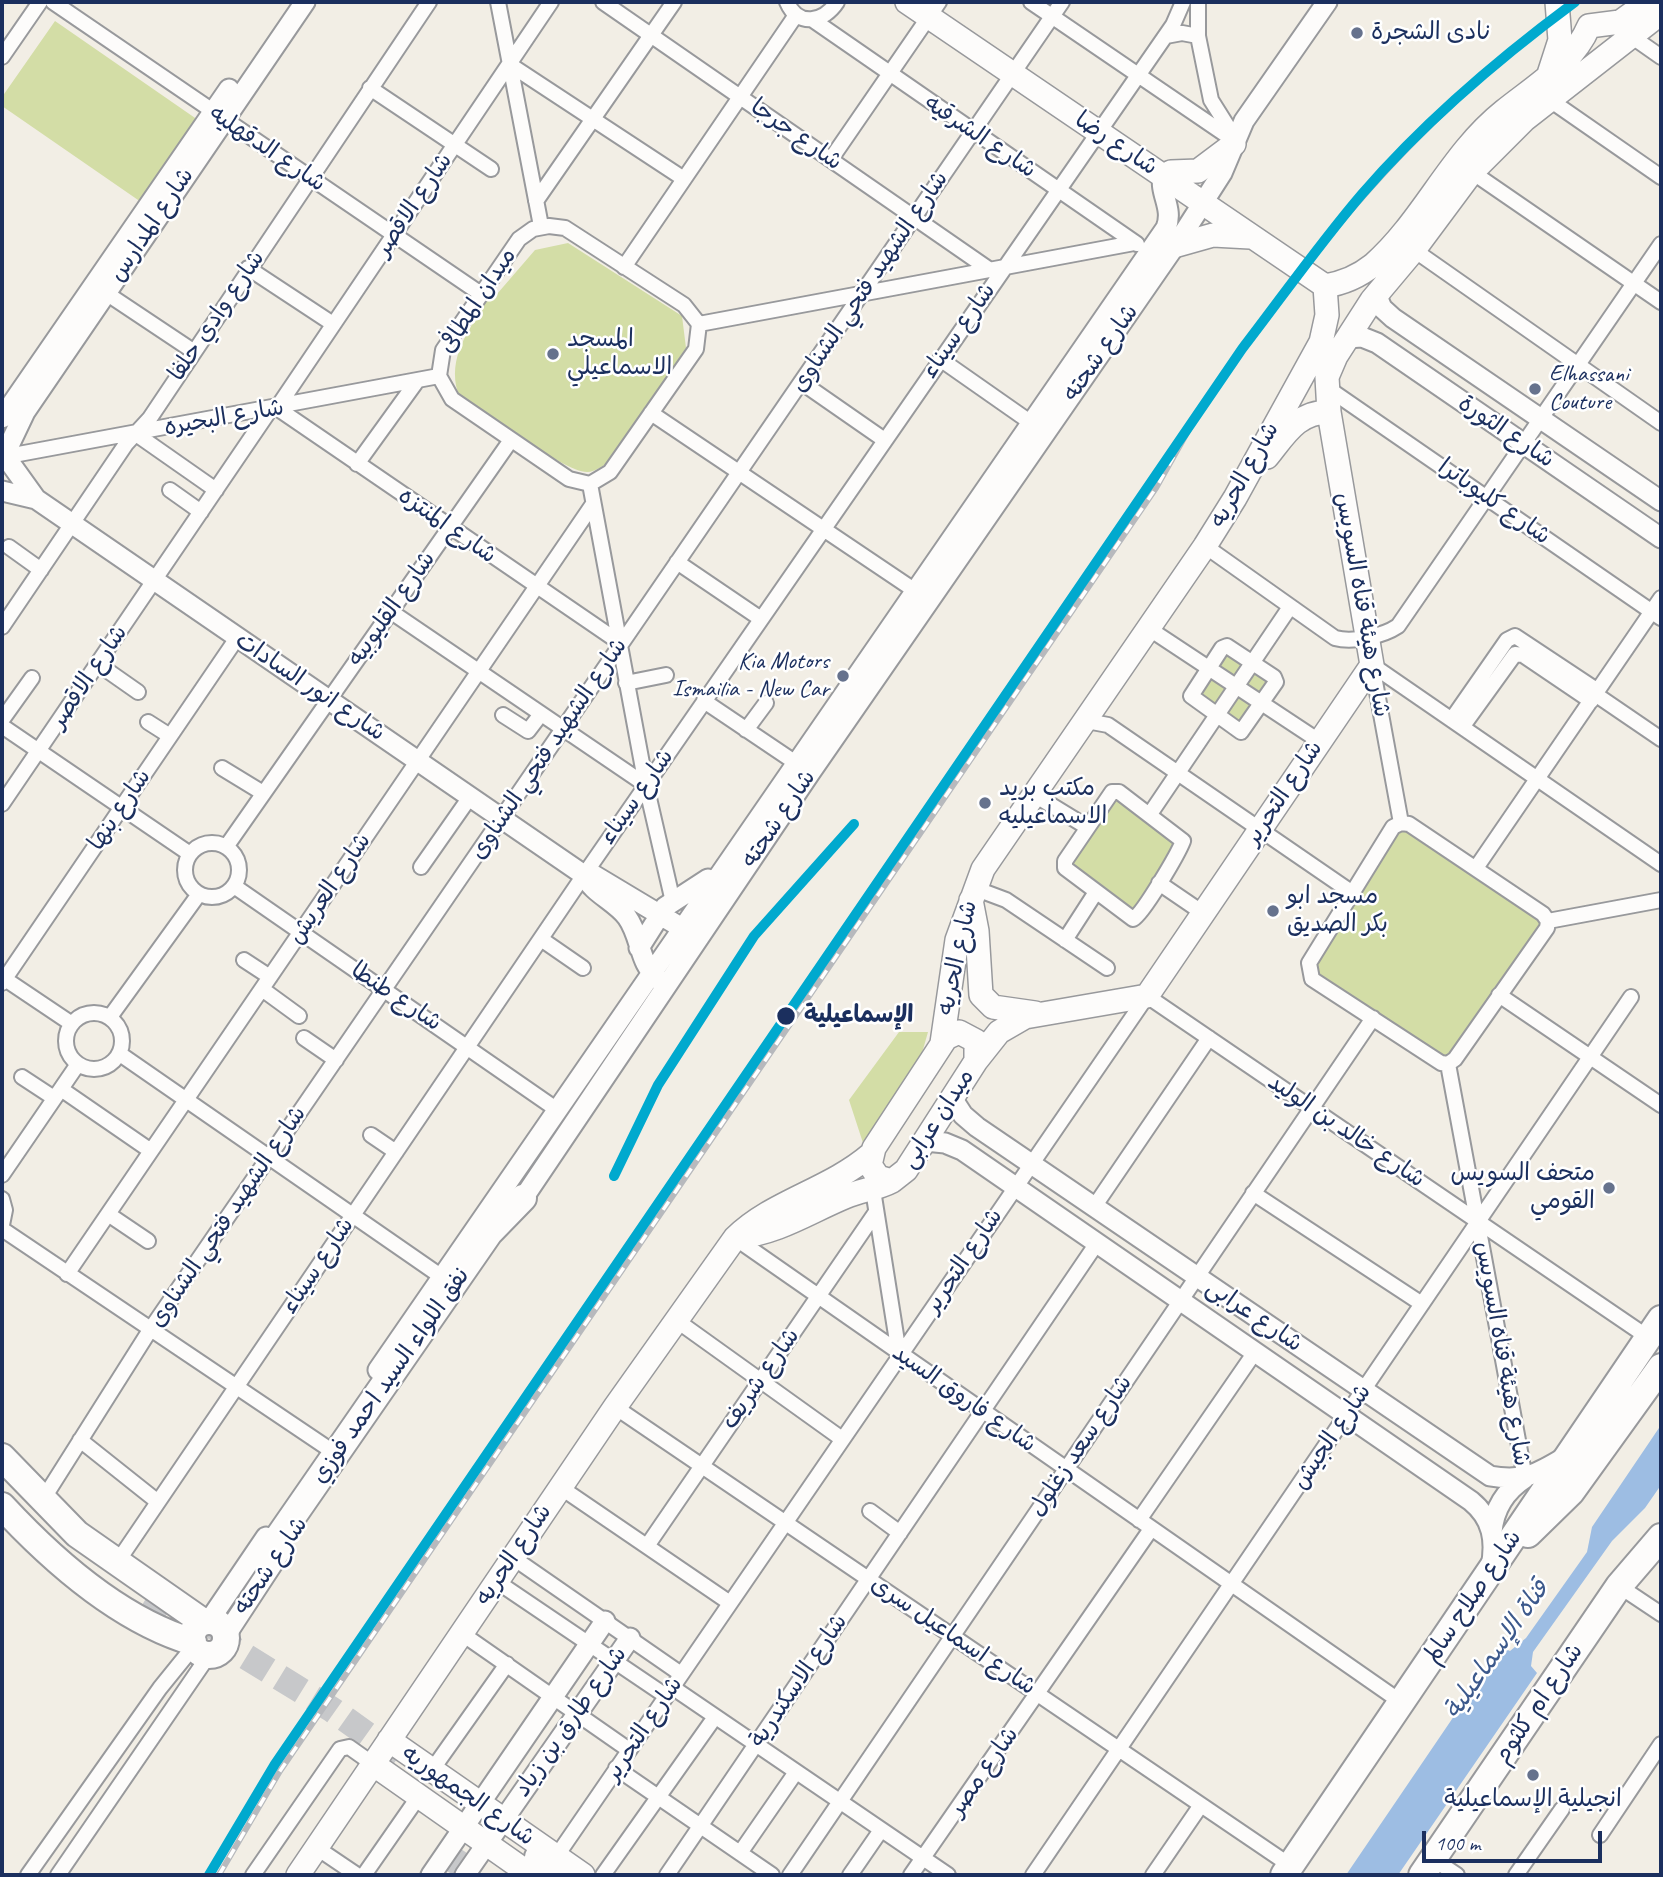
<!DOCTYPE html>
<html>
<head>
<meta charset="utf-8">
<style>
	body { margin:0 }
	#map { position:relative; width:1663px; height:1877px; overflow:hidden; background:#f2eee5; font-family:Caveat,sans-serif }
	canvas { display:block }
	.frame { position:absolute; inset:0; border:4px solid #1b2f5e; pointer-events:none }
	.scale { position:absolute; left:1422px; top:1831px; width:180px; height:32px; box-sizing:border-box; border:4px solid #1b2f5e; border-top:0; padding-left:9px; font-size:21px; line-height:24px; white-space:nowrap; color:#1b2f5e; -webkit-text-stroke:5px #fff; paint-order:stroke }
</style>
</head>
<body>
<div id="map">
<canvas width="1663" height="1877"></canvas>
<div class="frame"></div>
<div class="scale">100 m</div>
</div>
<script>
const ctx = document.querySelector('canvas').getContext('2d');
ctx.lineJoin = 'round';
function fillPath(path, color) {
  ctx.fillStyle = color;
  ctx.fill(path, 'evenodd');
}
function stroke(path, color, width, dash) {
  ctx.strokeStyle = color;
  ctx.lineWidth = width;
  ctx.lineCap = dash ? 'butt' : 'round';
  ctx.setLineDash(dash || []);
  ctx.stroke(path);
}
function drawText(font, color, halo, rows, align = 'center') {
  ctx.font = font + ' Caveat,"Playpen Sans Arabic",sans-serif';
  ctx.lineWidth = 5;
  ctx.setLineDash([]);
  ctx.textBaseline = 'middle';
  ctx.strokeStyle = halo;
  ctx.fillStyle = color;
  for (const [text, x, y, turn = 0] of rows) {
    ctx.save();
    ctx.translate(x, y);
    ctx.rotate((+turn || 0) * Math.PI / 180);
    ctx.textAlign = isNaN(turn) ? turn : align;
    if (halo) ctx.strokeText(text, 0, 0);
    ctx.fillText(text, 0, 0);
    ctx.restore();
  }
}
fillPath(new Path2D(`
	M55,21l143,99 -57,82 -139,-96v-9z
	M568,243l114,73 4,32 -78,115c-6,3 -14,9 -20,9 -22,2 -108,-64 -130,-79 -11,-36 11,-62 28,-92h5l44,-51z
	M1222,648l52,29 -28,52 -55,-36z
	M1110,794l70,42 -42,80 -73,-55z
	M1401,828l142,91 -94,143 -142,-93z
	M899,1032h29l-10,35 -54,79 -15,-46z`), '#d3dda6');
fillPath(new Path2D(`
	M1661,1425v60l-16,23 -33,33 -79,111 -2,14 6,7 -139,202h-52l155,-228 9,4 16,-13 61,-86 5,-25z`), '#9dbde3');
stroke(new Path2D(`
	M142,1605l37,23
	M180,1616l151,93 72,51
	M220,1641l5,-25 39,-58
	M453,1875l19,-28 7,-18`), '#c7c8ca', 26, [26, 13]);
const street = new Path2D(`
	M53,2l428,292
	M498,2l43,224
	M551,2l-274,406 342,234
	M603,2l387,268
	M787,2c11,26 37,20 50,0
	M1031,2l204,139
	M1198,2v34l13,64 22,35
	M813,20l324,224
	M1166,36l16,-3 16,3
	M1631,36l30,21
	M2,57l38,-55
	M509,64l175,115
	M370,88l121,81
	M1550,100l111,77
	M831,159l108,-157
	M1472,172l189,130
	M536,201l138,-199
	M549,226l16,2 119,77 15,19 -3,25 -86,123 -20,12 -21,-5 -117,-80 -13,-23 4,-26 76,-111 14,-10z
	M1414,250l247,173
	M624,267l172,-252
	M248,268l85,56
	M106,293l87,58
	M699,324l435,-81
	M940,359l90,63
	M801,382l82,57
	M1326,387l335,231
	M651,413l263,177
	M136,434l80,56
	M8,456l431,-80
	M357,464l60,-83
	M590,484l56,301 27,117
	M170,490l31,22
	M1205,546l130,92c18,5 48,-2 63,-12l263,-382
	M9,547l32,23
	M677,562l84,57
	M390,611l256,174
	M2,627l124,-183 24,-26 279,-416
	M1148,628l171,113
	M1227,646l47,31 2,5 -35,50 -50,-36 31,-48z
	M98,664l40,28
	M1372,665l289,199
	M1372,665l29,158
	M626,683l40,-8
	M1595,694l66,45
	M704,701l92,62
	M503,715l25,16 13,-17
	M1452,719l55,-79 8,-4 83,55
	M2,720l30,-42
	M148,722l22,14
	M1081,724l11,-2 16,3 243,167
	M2,726l188,128
	M1463,726l52,-72 8,1 68,46
	M746,730l20,-27
	M222,768l41,25
	M1112,792h7l64,49c-5,13 -40,73 -50,78l-68,-51v-7z
	M1033,794l54,33
	M2,804l268,-394
	M1150,814l140,-207
	M1401,823l8,1 134,90 5,7 -1,7 -92,131 -7,5 -7,-1 -129,-84 -3,-16 84,-136z
	M185 870a27 27 0 1 1 54 0a27 27 0 1 1-54 0Z
	M226,847l285,-407
	M421,867l49,-70
	M1476,868l185,-270
	M1159,883l44,30
	M234,886l322,223
	M974,888l32,12 101,68
	M1548,921l113,-21
	M541,939l42,29
	M1065,940l31,-48
	M244,960l26,17
	M2,977l70,47
	M2,983l235,-345
	M262,989l37,27
	M1499,995l162,110
	M66 1041a28 28 0 1 1 56 0a28 28 0 1 1-56 0Z
	M110,1017l89,-123
	M304,1038l32,22
	M120,1054l322,223
	M1448,1064l77,414
	M22,1077l32,21
	M61,1089l90,62
	M371,1135l25,17
	M2,1175l76,-111
	M873,1190l26,164
	M1253,1193l169,111
	M2,1199l3,11 -3,15
	M1094,1207l115,-169
	M108,1214l40,27
	M2,1229l324,218
	M735,1238l666,464
	M67,1274l526,-770
	M676,1320l166,119
	M615,1407l676,459
	M80,1440l78,62
	M560,1487l170,116
	M42,1501l108,-171 912,-1328
	M870,1511l30,22
	M1139,1520l116,-168
	M647,1546l229,-334
	M512,1557l169,117
	M116,1564l468,-689 589,-850 10,-23
	M496,1581l170,115
	M1619,1586l42,28
	M461,1633l168,117
	M672,1687l276,188
	M616,1768l156,107
	M432,1770l75,-106
	M1600,1835l61,-91
	M317,1848l40,27
	M740,1853l56,-81
	M556,1857l591,-861 502,342
	M1433,1859l24,16
	M28,1875l132,-187 34,-42
	M58,1875l151,-220
	M253,1875l87,-126 9,-2 24,17
	M364,1875l55,-79
	M603,1875l112,-158
	M667,1875l430,-632
	M790,1875l583,-857
	M850,1875l31,-45
	M911,1875l240,-346
	M1033,1875l598,-878
	M1153,1875l48,-70
	M1516,1875l46,-66`);
const secondary = new Path2D(`
	M1376,294l6,14 11,10 268,183
	M1347,338l15,-1 15,6 284,195
	M2,418l227,-329
	M6,452l19,-40 280,-410
	M8,460l28,39 548,376c8,18 31,26 43,42 15,21 11,46 32,63
	M2,491l34,8
	M592,874l100,60
	M639,948l26,-41 43,-28
	M952,1098l11,17 14,12 513,349c33,6 47,-2 75,-19
	M925,1141l20,2 17,7 509,351c22,18 25,40 20,66
	M516,1209l294,-436 371,-536 41,-64 22,-52 83,-119
	M378,1370l788,-1142c8,-20 -7,-34 -3,-52
	M1492,1532c2,-24 13,-41 33,-54
	M209,1621l57,-84
	M226,1635l57,-87
	M431,1875l174,-254
	M465,1875l165,-237`);
const primary = new Path2D(`
	M907,2l418,284
	M1589,26l31,-4 28,-20
	M1549,74l11,-34 -3,-38
	M1163,176l8,-4 27,-1 36,-27
	M1174,246l39,-11 37,2
	M1325,286c19,-3 33,-9 48,-21 51,-45 77,-111 131,-154 31,-25 69,-47 85,-85
	M1267,457c18,-22 30,-45 62,-45
	M971,900l6,31 4,64 12,12 42,6
	M959,1032l17,9v20l-70,109 -14,11 -14,-4 -8,-12 4,-17 72,-110z
	M942,1043l15,-103 26,-71 222,-323 30,-48 86,-156 6,-27 -2,-29
	M976,1061l23,-29 26,-15 122,-21 225,-331 -43,-253 -2,-35 9,-21 36,-56 42,-50 58,-78 52,-52 137,-107
	M738,1237c40,-4 71,-25 107,-40 16,-7 32,-8 47,-16
	M389,1740l194,135
	M373,1764l158,111
	M298,1875l317,-468 120,-169c36,-36 94,-48 135,-83`);
const highway = new Path2D(`
	M2,1457l75,77 126,88
	M2,1506c51,55 117,114 191,136
	M1528,1534l43,-42 90,-125
	M264,1558l225,-325 34,-35
	M192 1638a17 17 0 1 1 34 0a17 17 0 1 1-34 0Z
	M538,1857l28,18
	M1284,1875l377,-556
	M1422,1875l197,-289 42,-49`);
stroke(street, '#98999c', 18);
stroke(secondary, '#98999c', 23);
stroke(primary, '#98999c', 26);
stroke(highway, '#98999c', 30);
stroke(street, '#fdfcfb', 14);
stroke(secondary, '#fdfcfb', 19);
stroke(primary, '#fdfcfb', 23);
stroke(highway, '#fdfcfb', 26);
const rail = new Path2D(`
	M1288,289c84,-112 174,-203 287,-287
	M614,1176l44,-91 96,-149 100,-112
	M219,1875l61,-104 876,-1283 41,-73`);
stroke(rail, '#b7b9bd', 6);
stroke(rail, '#fff', 3.5, [10]);
stroke(new Path2D(`
	M614,1176l44,-91 96,-149 100,-112
	M209,1875l66,-111 967,-1415c40,-52 78,-106 120,-155 63,-73 136,-135 213,-192`), '#00a9ce', 10);
for (const [x, y, r, color] of [
	[1357,33,7,"#66728d"],
	[553,354,7,"#66728d"],
	[1535,389,7,"#66728d"],
	[843,676,7,"#66728d"],
	[985,803,7,"#66728d"],
	[1273,911,7,"#66728d"],
	[786,1016,10,"#1b2f5e"],
	[1609,1188,7,"#66728d"],
	[1533,1775,7,"#66728d"]
]) {
  const dot = new Path2D();
  dot.arc(x, y, r, 0, 2 * Math.PI);
  ctx.fillStyle = color;
  ctx.fill(dot);
  stroke(dot, '#fff', 2.5);
}
drawText('24px', '#1b2f5e', '#fff', [
	["نادى الشجرة",1371,33],
	["المسجد",567,340],
	["الاسماعيلي",567,368],
	["Elhassani",1549,375],
	["Couture",1549,403],
	["Kia Motors",829,662,"right"],
	["Ismailia - New Car",829,690,"right"],
	["مكتب بريد",999,789],
	["الاسماعيليه",999,817],
	["مسجد ابو",1287,897],
	["بكر الصديق",1287,925],
	["متحف السويس",1595,1174,"right"],
	["القومي",1595,1202,"right"],
	["انجيلية الإسماعيلية",1533,1800,"center"]
], 'left');
drawText('24px', '#1b2f5e', '#fff', [
	["شارع جرجا",796,135,35],
	["شارع الشرقيه",980,137,34],
	["شارع رضا",1116,144,34],
	["شارع الدقهليه",267,149,34],
	["شارع الاقصر",414,205,-56],
	["شارع المدارس",152,225,-56],
	["شارع الشهيد فتحي الشناوى",870,282,-56],
	["ميدان المطافى",478,301,-57],
	["شارع وادي حلفا",217,316,-56],
	["شارع سيناء",959,331,-55],
	["شارع شحته",1101,353,-55],
	["شارع البحيره",224,418,-10],
	["شارع الثورة",1506,432,34],
	["شارع الحريه",1245,475,-61],
	["شارع كليوباترا",1494,502,35],
	["شارع المنتزه",447,526,35],
	["شارع هيئة قناه السويس",1362,605,80],
	["شارع القليوبيه",392,609,-55],
	["شارع الاقصر",89,677,-56],
	["شارع انور السادات",310,687,34],
	["شارع الشهيد فتحي الشناوى",549,749,-56],
	["شارع التحرير",1284,793,-56],
	["شارع سيناء",637,797,-55],
	["شارع بنها",120,810,-56],
	["شارع شحته",779,819,-56],
	["شارع العريش",330,889,-56],
	["شارع الحريه",958,958,-78],
	["شارع طنطا",396,997,34],
	["ميدان عرابى",938,1119,-57],
	["شارع خالد بن الوليد",1346,1131,34],
	["شارع الشهيد فتحي الشناوى",228,1217,-56],
	["شارع التحرير",964,1261,-56],
	["شارع سيناء",318,1266,-56],
	["شارع عرابى",1254,1316,34],
	["شارع هيئة قناه السويس",1502,1354,80],
	["نفق اللواء السيد احمد فوزي",391,1376,-55],
	["شارع شريف",761,1379,-55],
	["شارع فاروق السيد",964,1399,35],
	["شارع الجيش",1332,1437,-56],
	["شارع سعد زغلول",1081,1446,-56],
	["شارع الحريه",514,1555,-56],
	["شارع شحته",271,1566,-56],
	["شارع صلاح سالم",1473,1597,-56],
	["شارع اسماعيل سرى",953,1636,34],
	["شارع الاسكندرية",799,1681,-56],
	["شارع ام كلثوم",1539,1704,-56],
	["شارع طارق بن زياد",571,1722,-55],
	["شارع التحرير",644,1729,-56],
	["شارع مصر",984,1772,-55],
	["شارع الجمهوريه",468,1796,35]
]);
drawText('bold 24px', '#1b2f5e', '#fff', [
	["الإسماعيلية",804,1016]
], 'left');
drawText('italic 26px', '#3c598c', '#fff', [
	["قناة الإسماعيلية",1497,1650,-55]
]);
</script>
</body>
</html>
